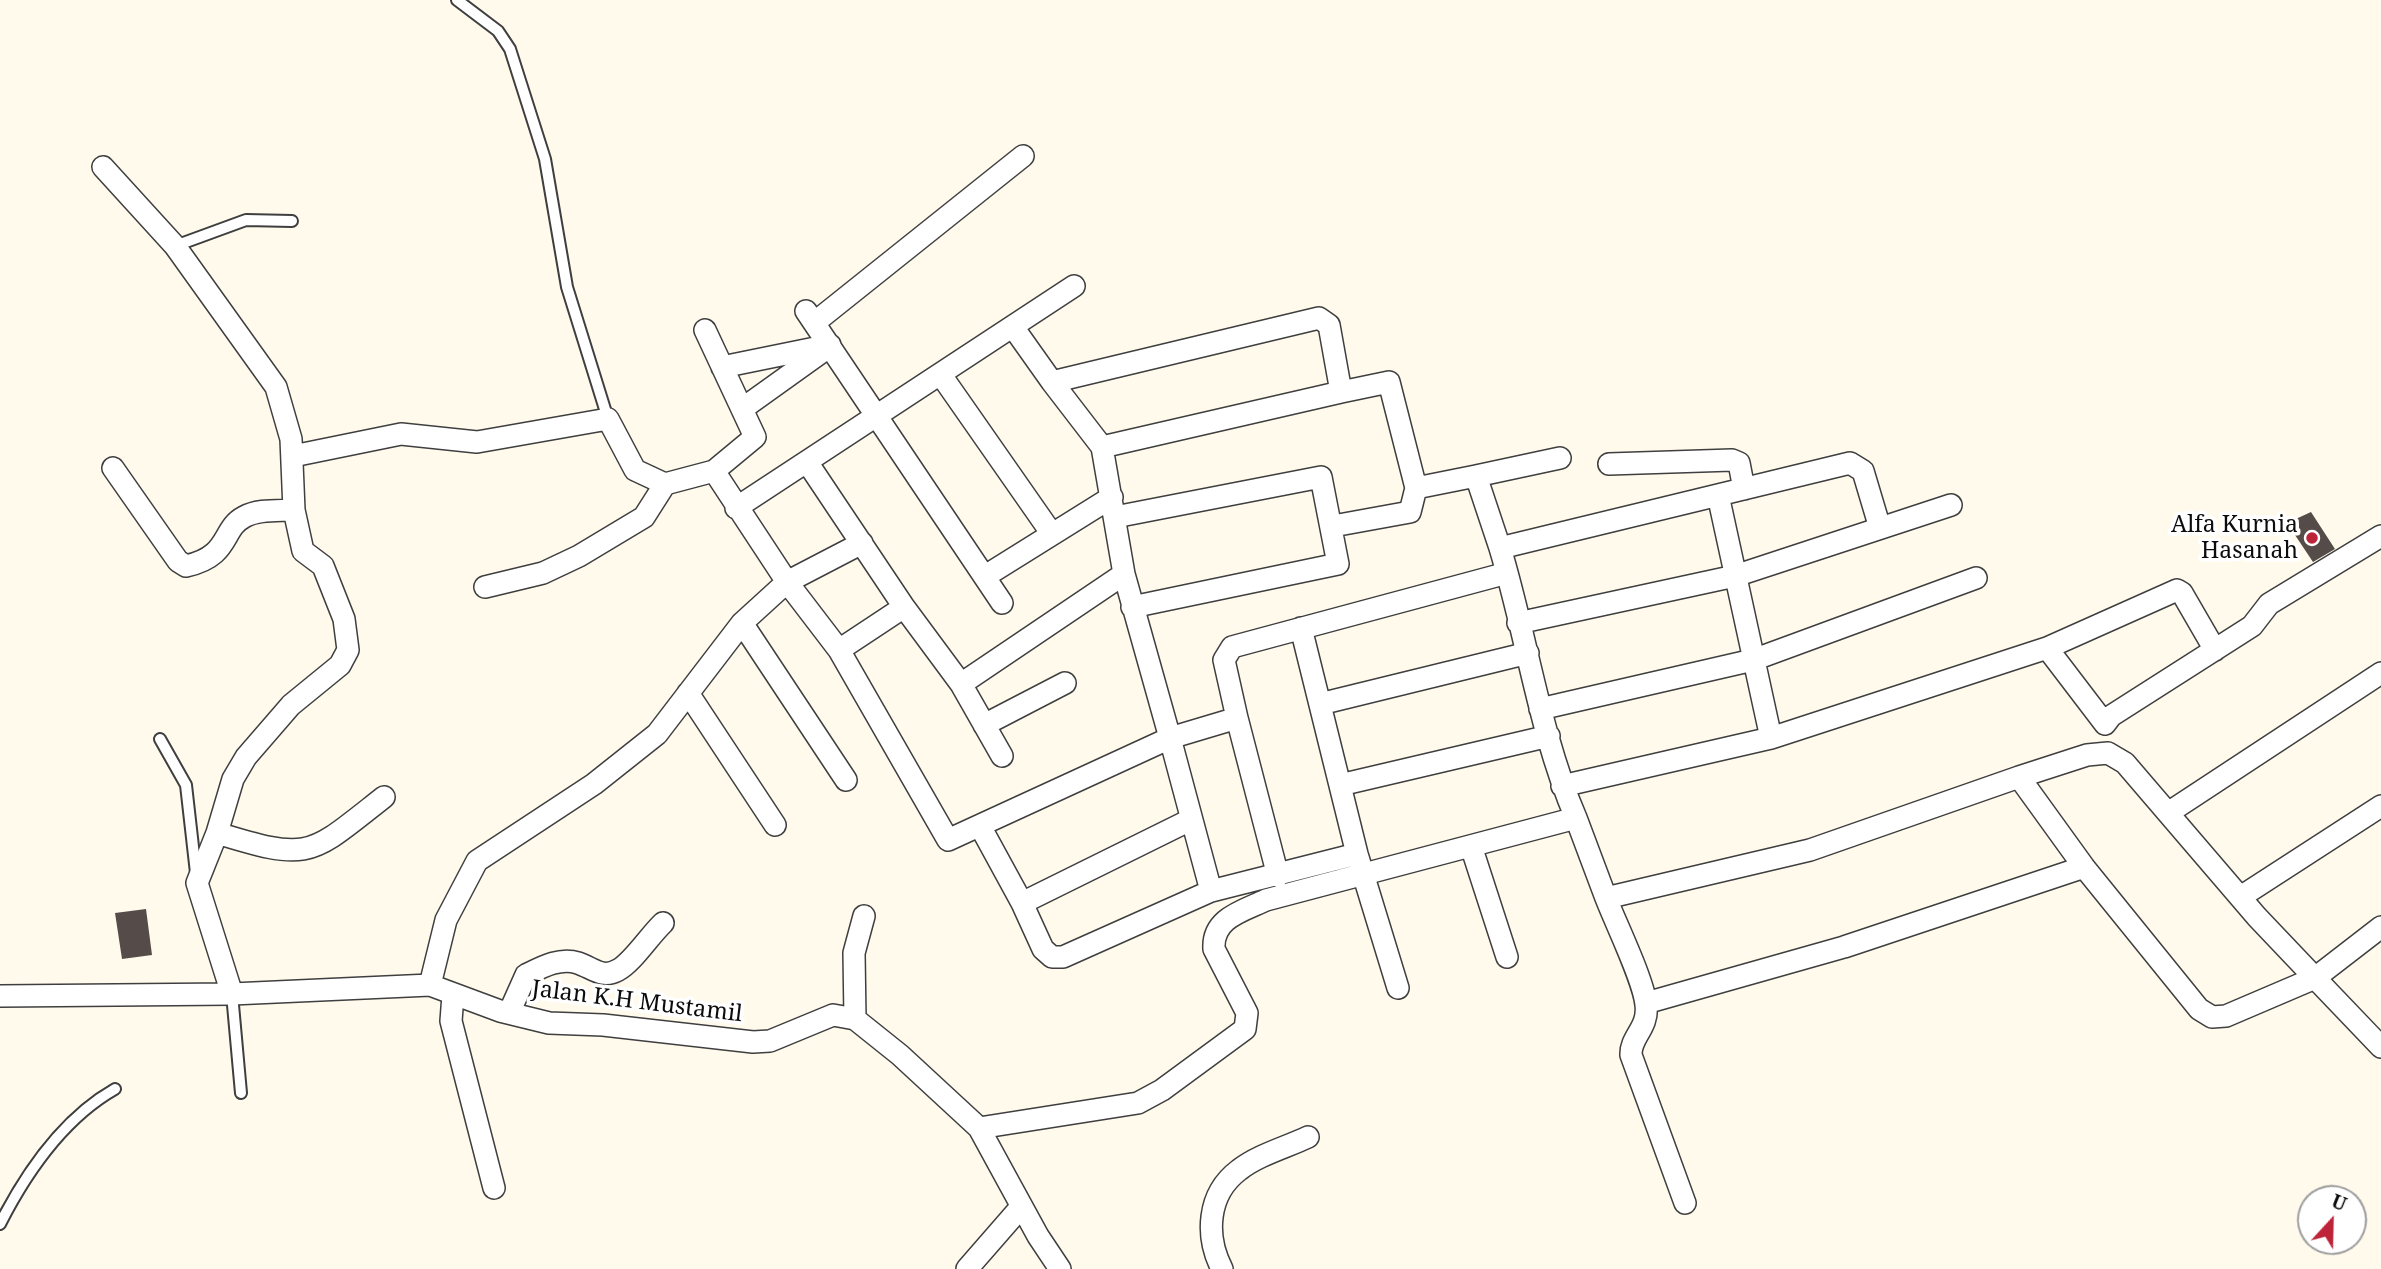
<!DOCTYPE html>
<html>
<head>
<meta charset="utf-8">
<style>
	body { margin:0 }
	#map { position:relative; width:2381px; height:1269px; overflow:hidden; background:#fffaec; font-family:"Noto Serif",serif }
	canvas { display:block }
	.north { position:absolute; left:2297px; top:1185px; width:70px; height:70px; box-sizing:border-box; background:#fff; border:2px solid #9e9e9e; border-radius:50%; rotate:22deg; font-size:19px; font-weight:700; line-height:28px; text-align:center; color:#0c0c0c }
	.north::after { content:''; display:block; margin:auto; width:24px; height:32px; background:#bd2439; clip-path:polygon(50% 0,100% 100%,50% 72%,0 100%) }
</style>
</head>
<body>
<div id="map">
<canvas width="2381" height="1269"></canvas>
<div class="north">U</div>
</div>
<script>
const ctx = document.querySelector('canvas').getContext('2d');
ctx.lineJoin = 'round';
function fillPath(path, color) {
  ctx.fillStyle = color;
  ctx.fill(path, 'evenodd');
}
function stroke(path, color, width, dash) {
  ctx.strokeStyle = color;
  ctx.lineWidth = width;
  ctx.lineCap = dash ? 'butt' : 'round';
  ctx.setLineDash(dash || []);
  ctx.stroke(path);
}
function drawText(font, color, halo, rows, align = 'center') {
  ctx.font = font + ' "Noto Serif",serif';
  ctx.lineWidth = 7;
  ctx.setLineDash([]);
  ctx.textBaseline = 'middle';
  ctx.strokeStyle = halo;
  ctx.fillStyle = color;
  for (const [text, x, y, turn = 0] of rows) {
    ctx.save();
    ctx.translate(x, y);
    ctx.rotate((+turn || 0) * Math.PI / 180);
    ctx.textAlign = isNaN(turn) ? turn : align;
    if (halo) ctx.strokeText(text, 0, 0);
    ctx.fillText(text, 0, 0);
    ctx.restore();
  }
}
fillPath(new Path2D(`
	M2311,512l24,37 -22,13 -26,-39z
	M146,909l6,46 -30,4 -7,-46z`), '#554c49');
const lane = new Path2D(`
	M457,0l41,31 12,18 35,110 22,128 41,132
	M175,246l71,-26 46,1
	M160,739l26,46 10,88
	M232,994l9,99
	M0,1224c26,-51 64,-106 115,-135`);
const street = new Path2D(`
	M103,167l72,79 101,141 15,52 3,71 9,41 20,15 21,53 4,31 -8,15 -49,40 -45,52 -13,22 -16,54 -20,50 35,111
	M806,311l196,292
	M814,323l209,-167
	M1013,327l39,55
	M705,330l50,107 -41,34
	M722,367l108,-22
	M941,375l111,159
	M742,409l81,-58
	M1102,447l239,-55
	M293,456l108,-22 76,8 131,-23 27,51 30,14 49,-13 73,111 52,68 109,190 222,-102 -46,-164 -22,-127 -50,-65 267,-64 10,7 12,67 48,-10 27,106 60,-12 24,72
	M807,462l97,145
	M1609,464l123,-4 7,3 5,26
	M113,468l65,93 8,5c45,-10 35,-37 58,-49 14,-8 34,-6 50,-7
	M1476,476l84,-18
	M736,508l338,-222
	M1115,517l206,-40 17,87 -206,43
	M1333,526l77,-14 6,-24
	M987,575l125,-78
	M485,587l58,-14 36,-17 65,-39 21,-33
	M742,623l104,157
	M1518,623l217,-47 216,-71
	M1301,628l56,226 41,134
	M839,650l65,-43 57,77 163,-110
	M961,684l41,72
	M688,693l87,132
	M1320,704l208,-51
	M1540,709l213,-49 223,-82
	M1237,718l41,158
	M2105,724l6,-8 141,-90 17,-22 112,-68
	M2105,724l-58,-76 130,-58 5,3 33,57
	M984,725l81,-42
	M1771,738l276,-90
	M1340,785l209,-49
	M1562,786l209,-48 -53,-243
	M2168,813l213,-140
	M1576,818c-37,-86 -49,-181 -76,-270l350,-85 13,8 17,57
	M980,826l42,77 21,46 9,8h11l148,-66
	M217,833c94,29 92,23 167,-36
	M1471,846l36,111
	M1357,854l-146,37 -41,-153 67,-20 -13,-58 8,-13 275,-74
	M2242,896l139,-90
	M1606,898c10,26 38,83 40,107 3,23 -16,32 -15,50l54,148
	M1022,903l168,-83
	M2381,927l-66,51 -58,-61 -132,-154 -17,-10 -21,2 -68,22 65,90 115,142 13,8 14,-1 89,-38 66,69
	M430,985l16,-65 31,-59 117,-77 63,-50 85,-111 45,-41 75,-39
	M453,995l-2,26 43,167
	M0,996l232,-2 198,-9 70,26 49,12 54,2 150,17 17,-1 63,-26 22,4 45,36 79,73 59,108 22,33
	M1646,1003l198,-56 240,-80
	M509,1013l17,-38c16,-8 34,-18 52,-12 15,5 24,16 40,7 14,-7 32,-35 45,-47
	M855,1019l-1,-66 10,-37
	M979,1128l159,-25 24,-13 83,-61 2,-16 -33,-64c-2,-31 29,-38 52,-49l310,-82 30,80 204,-48 209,-73
	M967,1269l54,-62
	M1222,1269c-17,-33 -15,-75 17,-99 19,-15 48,-23 69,-33`);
stroke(lane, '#3f3f3f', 14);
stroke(street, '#3f3f3f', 24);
stroke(lane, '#fff', 10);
stroke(street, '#fff', 21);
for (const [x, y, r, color] of [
	[2312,538,7,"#bd2439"]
]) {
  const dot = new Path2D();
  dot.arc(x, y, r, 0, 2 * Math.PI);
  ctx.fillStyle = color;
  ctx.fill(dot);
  stroke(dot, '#fff', 2.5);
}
drawText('23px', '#0c0c0c', '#fff', [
	["Alfa Kurnia",2298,525],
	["Hasanah",2298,551]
], 'right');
drawText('23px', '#0c0c0c', '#fff', [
	["Jalan K.H Mustamil",637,1002,7]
]);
</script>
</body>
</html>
